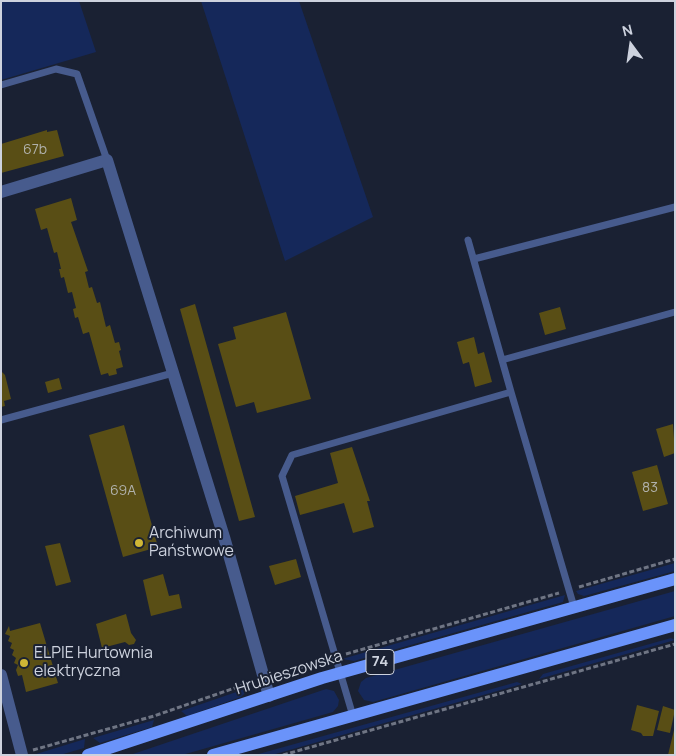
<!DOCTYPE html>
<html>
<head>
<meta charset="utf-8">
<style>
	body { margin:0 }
	#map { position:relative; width:676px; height:756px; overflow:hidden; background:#1a2133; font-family:Manrope,sans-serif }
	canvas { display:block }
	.frame { position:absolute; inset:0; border:2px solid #cdd2de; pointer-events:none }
	.north { position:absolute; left:606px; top:20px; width:50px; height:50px; -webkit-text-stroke:4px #1a2133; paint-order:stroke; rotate:346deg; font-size:14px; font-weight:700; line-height:20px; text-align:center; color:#cdd2de }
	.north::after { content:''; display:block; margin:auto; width:18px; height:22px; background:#cdd2de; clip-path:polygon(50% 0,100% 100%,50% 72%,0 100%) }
</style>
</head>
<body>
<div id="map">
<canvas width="676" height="756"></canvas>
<div class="frame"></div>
<div class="north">N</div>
</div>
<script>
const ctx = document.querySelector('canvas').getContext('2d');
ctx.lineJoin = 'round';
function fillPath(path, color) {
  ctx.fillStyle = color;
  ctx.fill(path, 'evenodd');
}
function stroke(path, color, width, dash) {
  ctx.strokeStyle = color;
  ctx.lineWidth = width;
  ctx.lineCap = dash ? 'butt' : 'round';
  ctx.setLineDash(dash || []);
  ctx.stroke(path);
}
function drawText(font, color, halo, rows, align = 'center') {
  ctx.font = font + ' Manrope,sans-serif';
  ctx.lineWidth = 4;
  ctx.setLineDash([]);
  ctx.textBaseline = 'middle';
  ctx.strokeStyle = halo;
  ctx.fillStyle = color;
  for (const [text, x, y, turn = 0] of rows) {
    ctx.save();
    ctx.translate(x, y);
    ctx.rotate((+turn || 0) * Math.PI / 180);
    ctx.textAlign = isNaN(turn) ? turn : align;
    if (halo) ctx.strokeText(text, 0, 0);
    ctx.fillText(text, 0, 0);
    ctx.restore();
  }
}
fillPath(new Path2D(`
	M1,1h78l17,51 -95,28z
	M201,1h98l74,216 -88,44z
	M675,563v8l-91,25 -6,-2 -2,-3z
	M675,591v25l-302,86 -9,-2 -6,-9 3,-9 5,-4z
	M565,595l-2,7 -209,59 -12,-2z
	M671,638l4,2 -136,39 4,-5z
	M517,682l5,2 -250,71h-17z
	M251,687l-10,10 -54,19 -6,-5z
	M326,689l8,2 5,9 -1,6 -5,6 -151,43h-52z
	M154,720l-2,7 -52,16 -7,-5z
	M85,739l-1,9 -24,7h-27z`), '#15285a');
fillPath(new Path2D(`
	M47,130v2l10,-2 7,26 -63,17v-29z
	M71,198l6,22 -6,2 17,49 -3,1 4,16 3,-1 5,16 3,-1 6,25 4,-2 5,18 4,-1 2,8 -2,1 4,16 -7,2 1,5 -8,2 -1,-3 -7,2 -12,-43 -6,2 -5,-17 -3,1 -2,-9 3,-1 -4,-16 -4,1 -4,-16 -3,1 -2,-9h2l-4,-17 -3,1 -7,-25 -6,2 -6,-21z
	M195,304l60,213 -16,4 -59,-212z
	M560,307l6,22 -21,6 -6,-22z
	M286,312l25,87 -54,14 -3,-11 -18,5 -18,-63 18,-5 -3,-12z
	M474,337l4,17 6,-2 8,30 -17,5 -6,-25 -6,2 -6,-22z
	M1,371l4,4 6,24 -7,2 1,5 -4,1z
	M59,378l3,11 -14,4 -3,-11z
	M673,424l2,29 -11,4 -8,-28z
	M124,425l34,122 -35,10 -34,-122z
	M352,447l18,54h-3l7,26 -21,6 -9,-30 -44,12 -5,-19 43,-13 -8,-30z
	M657,465l11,39 -25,7 -11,-39z
	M60,543l11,39 -15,4 -11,-40z
	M296,559l5,18 -26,8 -6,-19z
	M163,574l6,22 10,-2 3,14 -31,8 -8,-36z
	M126,614l5,19 5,7 -2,4 -5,1 -4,-3 -23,6 -6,-24z
	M40,623l18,60 -32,9 -4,-17 -4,1 -2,-6 2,-5 -4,-2 2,-5 -4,-3 2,-5 -4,-2 2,-5 -4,-2 2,-5 -5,-2 4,-8 1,5z
	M637,705l22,6 -6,25h-10l-2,-3 -10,-3z
	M663,706l12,4 -5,23 -13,-3z
	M674,730l1,25h-7z`), '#594e15');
stroke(new Path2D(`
	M579,587l96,-28
	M346,654l213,-61
	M277,674l49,-14
	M33,750l121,-34 98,-34
	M283,755l392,-111`), '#6f7584', 3, [5, 2.5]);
stroke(new Path2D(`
	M1,85l55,-16 21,5 30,86
	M468,240l43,152
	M474,259l201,-52
	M502,360l173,-48
	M1,420l172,-47
	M353,716l-71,-240 10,-21 219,-63 63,215`), '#475b8d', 7);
stroke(new Path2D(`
	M1,192l106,-32 117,377 45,159
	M1,675l21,80`), '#475b8d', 12);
stroke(new Path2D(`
	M88,755l234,-77 353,-99
	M213,755l462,-130`), '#6a93fa', 12);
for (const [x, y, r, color] of [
	[139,543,5,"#d0b736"],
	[24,663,5,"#d0b736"]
]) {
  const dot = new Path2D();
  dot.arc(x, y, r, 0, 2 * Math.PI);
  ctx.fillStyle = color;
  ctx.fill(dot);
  stroke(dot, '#1a2133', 2);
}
drawText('14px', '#b0b1ac', null, [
	["67b",35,150],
	["83",650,488],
	["69A",123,491]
]);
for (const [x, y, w] of [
	[380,662,28]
]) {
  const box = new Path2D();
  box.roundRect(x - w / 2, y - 12.5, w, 25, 4);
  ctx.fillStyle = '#1a2133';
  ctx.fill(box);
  stroke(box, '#cdd2de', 1);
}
drawText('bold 15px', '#cdd2de', null, [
	["74",380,662]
]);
drawText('16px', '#cdd2de', '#1a2133', [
	["Archiwum",149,534],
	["Państwowe",149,552],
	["ELPIE Hurtownia",34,654],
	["elektryczna",34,672]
], 'left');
drawText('16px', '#cdd2de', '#1a2133', [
	["Hrubieszowska",289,673,-18]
]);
</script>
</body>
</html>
